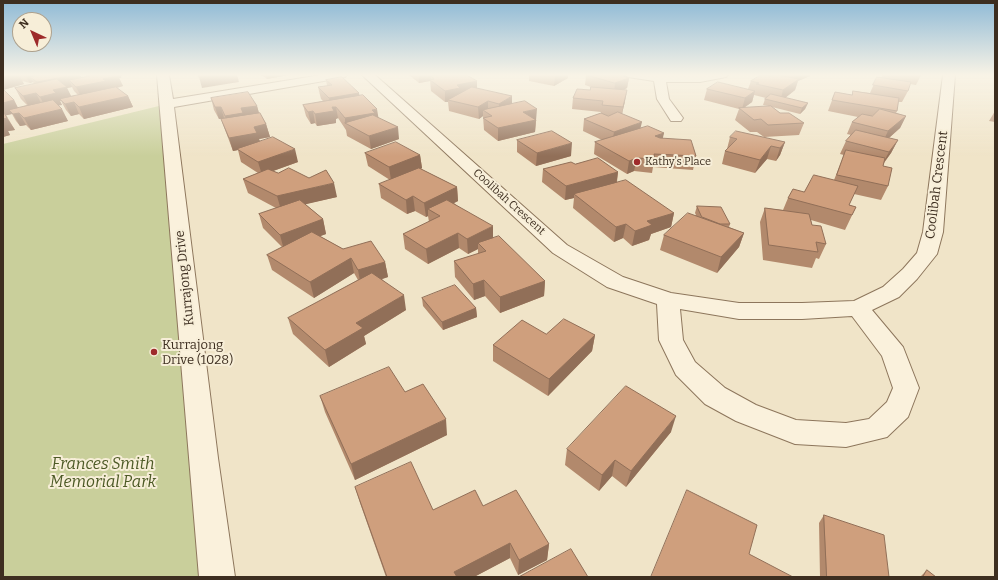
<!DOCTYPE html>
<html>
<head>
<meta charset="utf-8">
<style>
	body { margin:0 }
	#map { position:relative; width:998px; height:580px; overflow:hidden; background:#f0e4c8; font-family:Bitter,serif }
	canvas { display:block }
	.frame { position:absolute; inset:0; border:4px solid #3d2e20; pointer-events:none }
	.north { position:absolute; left:12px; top:12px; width:40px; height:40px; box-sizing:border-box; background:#f7eed8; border:1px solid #ada18e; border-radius:50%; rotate:316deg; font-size:11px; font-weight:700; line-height:16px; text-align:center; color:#3d2e20 }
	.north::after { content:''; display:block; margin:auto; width:14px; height:18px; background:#9e2a2b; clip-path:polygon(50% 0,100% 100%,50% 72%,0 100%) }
</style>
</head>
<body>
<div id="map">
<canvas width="998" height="580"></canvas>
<div class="frame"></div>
<div class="north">N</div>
</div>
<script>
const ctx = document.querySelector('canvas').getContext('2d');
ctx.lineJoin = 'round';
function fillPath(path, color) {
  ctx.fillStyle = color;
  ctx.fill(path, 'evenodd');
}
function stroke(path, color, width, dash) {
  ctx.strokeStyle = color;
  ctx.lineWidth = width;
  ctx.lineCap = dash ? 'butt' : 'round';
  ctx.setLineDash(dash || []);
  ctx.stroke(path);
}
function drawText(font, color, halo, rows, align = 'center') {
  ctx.font = font + ' Bitter,serif';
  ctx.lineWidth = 4;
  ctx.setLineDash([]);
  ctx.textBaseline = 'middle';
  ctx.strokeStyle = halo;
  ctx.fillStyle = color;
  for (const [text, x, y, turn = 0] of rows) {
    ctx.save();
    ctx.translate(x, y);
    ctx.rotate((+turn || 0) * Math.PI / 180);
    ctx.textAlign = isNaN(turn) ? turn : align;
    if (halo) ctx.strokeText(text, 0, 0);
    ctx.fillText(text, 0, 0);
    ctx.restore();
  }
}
fillPath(new Path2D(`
	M167,104l50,473h-214v-433z`), '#c9cf9b');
const street = new Path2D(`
	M157,75h12l4,24 148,-24h26l-2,2 -4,1 -167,29 44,351 17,119h-36z
	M362,75h13l192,170 56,32 48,16 68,10h63l52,-2 29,-14 20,-18 14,-16 6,-21 20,-157h12l-12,157 -6,22 -20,25 -18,18 -27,13 31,37 16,41 -11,29 -21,20 -41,10 -51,-3 -59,-23 -31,-17 -29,-29 -17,-35 -2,-36 -50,-17 -54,-34zM680,309l59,10h63l50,-3 30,40 11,32 -6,14 -18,17 -23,4 -50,-3 -40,-15 -31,-17 -30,-26 -12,-22z
	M626,75h102l-2,2 -26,5h-34l3,17 14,19 -2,3h-10l-14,-22 -3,-18 -26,-4z`);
stroke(street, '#8d765c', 2);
fillPath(street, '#faf1dc');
fillPath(new Path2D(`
	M3,75h77l1,3 6,-1 -1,-2 35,3h-2l4,8 -6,2 11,8 5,11 -49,12 -5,-5 -8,2 -5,-6 -5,-9h-1l2,4h-4l10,16 -37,9 -5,-5 -6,1 -4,-5 -4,-7 -6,1 9,15 -7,1 2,4 -7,2v-47l11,10 4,8 9,-3 -6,-6 -6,-11 19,-4 -1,-2 -3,1 -8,-2 2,3 -21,6zM72,87l2,4 4,4 -7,1 -4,-8z
	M261,75h28l-22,4z
	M409,75h58l10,13 35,16 25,17h-1l-1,11 -37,9 -14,-11 -1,-14 -4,3 -30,-8 -1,-9h-3l-14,-11 -1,-10 -11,2z
	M529,75h39v3l-14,8 -25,-5z
	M586,75h40v2l3,1 -2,10 -3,2 1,11 -3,13 18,14 24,5 -2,5 34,18 -3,14 -40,-3 -1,6 -18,-2 -7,3 -33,-20 1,-12 7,-2 -19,-9 1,-12 17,-6v-1l-29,-3 1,-11 17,-8 1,-3 -6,-2z
	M770,75h40v1l-12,5 -3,9 -10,8 23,5 -3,6 -5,5 -28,-7 8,6 24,10 -5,12 -35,2 -7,-5h-7l-15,-12 4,-11 -35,-9 3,-11h41l3,-8 18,-5zM754,95l12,3 -1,1 -2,6 6,1 -25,2 8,-6z
	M882,75h39l-5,10 -6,-1 -2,7 -6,11h-4l-1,9 -1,2 10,3 -6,12 -11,10 9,2 -7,13 -7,10 -1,3 5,20 -7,14 -27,-6 -5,11 7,2 -11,23 -34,-10 1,5 14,19 -7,15 -3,-1 -4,10 -49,-8 -3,-38 5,-14 18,2 5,-12 46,-18 10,-25 -4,-1 6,-13 5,-6 -4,-1 5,-12 6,-5 -30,-6 7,-19 17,3 1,-4 17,2 7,-16 4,1z
	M326,80l33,13v2l19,22 21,22 -28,10 -24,-13 -1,-6 -8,-12 -2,1v4l-19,3 -2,-3 -4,1 -5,-8 -3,-11 20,-4 -2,-2 -3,-12 9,-1z
	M211,98l46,8 2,7 7,11 4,13 -11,2 1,2 38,21 -25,9 64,26 -32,7 18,15 3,15 -6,2 23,13 42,13 3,15 -6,2 24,31 -42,26 2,8 -37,23 -36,-33 -5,-16 70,-38 -4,-7 -40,25 -42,-28 -5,-15 15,-8 -19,-19 -4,-14 17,-6 -28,-15 -5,-14 15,-6 -17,-11 -3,-12 -5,1 -12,-32h4h-6l-5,-9z
	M995,111v11l-6,-1z
	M730,137l55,5 -5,13 -4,6 -9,-2 -12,14 -33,-9 3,-13 2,-2z
	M517,140l54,16 -35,10 -19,-14z
	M365,153l55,2 2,13 -1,1 36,18 1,14 -4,2 39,35 52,43 -1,15 -44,17 -15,-17 -11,4 -19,-23 -1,-16 24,-7v-5l-10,5 -9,-6 -31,16 -23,-15 -2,-15 26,-12 -1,-6 -2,1 -11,-6 -8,3 -26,-16 -2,-14 11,-4 -22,-14z
	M575,164l43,8 -1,10 57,31 -3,14 -20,7 -2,6 -17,6 -9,-8 -9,4 -41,-34 1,-10 -9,2 -23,-18 1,-13z
	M697,206l33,18 -1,3 15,6 -5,14 -22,26 -57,-23 4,-15 32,-20 -1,-2z
	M422,298l54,10 1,9 -34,13 -20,-24z
	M546,334l49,1 -3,16 -44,45 -55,-35v-16z
	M405,392l42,43 -92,45 -30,-68 -5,-16z
	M671,432l-45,55 -14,-11 -13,15 -34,-26 2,-16z
	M355,487l78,23 50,-4 66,38 -2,16 -29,15 -8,-17 -36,19h-88l-26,-74z
	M824,515l65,62h-69l-1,-54z
	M927,570l9,7h-16z`), '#b2896c');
fillPath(new Path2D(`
	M12,75h7l5,9 -21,6v-13z
	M25,75h31l-26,2 3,5 -3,1z
	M74,75h6l5,9 -16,-4 3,7 -5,1 5,10 -12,1 1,2h-1l2,4 -16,3 -6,-11 3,-3 -6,-12z
	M91,75h31l-1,3h-2l4,8 -13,3 -28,9 -6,-11z
	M213,75h24l2,7 -37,6 -3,-11z
	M266,75h23l-22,4z
	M419,75h22l-7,4 -3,-3v4h-1v1l-11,2z
	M556,75h12v3l-14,8 1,-10z
	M626,75l-1,4 4,-1 -2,10 -13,6 1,-11 8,-7z
	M795,75h15v1l-12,5 -3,9 -15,12 3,-12 9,-6z
	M477,81v11l-29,8v2h-3v-11l12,-6z
	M627,90l-2,11 -4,17 2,-11z
	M755,91l-3,11 -10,7 3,-11z
	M36,93l6,12 -13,2 -6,-11z
	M359,93l2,11 -25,3 2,11 -2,1v4l-19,3 -2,-12 16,-4 -2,-12z
	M128,96l5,11 -49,12 -5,-12z
	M512,96v12l-13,8v-12z
	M14,100l6,12 -11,-2 3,4 -9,2v-13z
	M488,101v12l-5,-3v6l-4,3 -1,-12z
	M74,102l5,12 -8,2 -6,-12z
	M808,103l-3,6 -5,5 2,-6z
	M257,106l3,11 -31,11 -4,-12 16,-8z
	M215,107h6l3,11 -5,1z
	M62,109l6,12 -37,9 -7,-12z
	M377,109l2,12 -34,3v-6l27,-8z
	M537,109l-2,23 -37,9v-13l25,-16z
	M313,111l2,12 -4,1 -3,-12z
	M19,113l7,12 -6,1 -7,-12z
	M906,116l-6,12 -18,16 6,-13z
	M7,118l8,12 -7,1 2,4 -7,2v-18z
	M642,122l-3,12 -27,10 2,-12z
	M266,124l4,13 -11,2 2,7 -24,3 1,1 -5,1 -4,-13 25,-11z
	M398,127l1,12 -28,10 -2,-13z
	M664,133l-3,13 -6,-10z
	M898,140l-7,13 -9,12 7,-13z
	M785,142l-5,13 -4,6 4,-13z
	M572,143l-1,13 -35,10 1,-13z
	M771,146l-4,13 -12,14 5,-13z
	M295,149l3,13 -36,13 -4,-13z
	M420,155l2,13 -31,12 -2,-13z
	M637,158l-3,13 -7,3 2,-13z
	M618,172l-2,14 -42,8v4l-9,2 1,-14z
	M334,183l3,14 -56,13 -4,-14z
	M457,187l1,14 -24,12 -6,-4v7l-2,1 -2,-14z
	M413,196l2,15 -8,3 -1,-14z
	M674,213l-3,14 -20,7 -2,6 -17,6 3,-15 12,-10z
	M323,219l3,15 -42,16 -4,-15z
	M626,224l-3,14 -9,4 2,-15z
	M493,226v14l-15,3v6l-10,5 -1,-15z
	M458,233l1,15 -31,16 -2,-15z
	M744,233l-5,14 -22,26 4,-16z
	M351,258l3,15 -40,25 -4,-16z
	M385,262l3,15 -27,9 -3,-16z
	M484,280l1,16 -11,4 -1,-16z
	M545,281l-1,15 -44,17v-16z
	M404,295l2,15 -42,26 2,8 -37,23 -4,-17 31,-27z
	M476,308l1,9 -34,13 -1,-8z
	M595,335l-3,16 -44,45 1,-17z
	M676,416l-5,16 -45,55 5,-16z
	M446,419l1,16 -92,45 -4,-16z
	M615,460l-3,16 -13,15 3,-16z
	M510,543v15l-36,19h-19l-1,-5z
	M549,544l-2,16 -29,15 1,-15z`), '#916f58');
const building = new Path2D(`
	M3,75h9l-9,2z
	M40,75h34l-37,7 -7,-5z
	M87,75h30l1,1 -15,3 3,2 -30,6 -7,-7 20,-4z
	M198,75h15l-14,2z
	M439,75h28l10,6 -20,4 3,3 -15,3 -15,-11 4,-1 -3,-3z
	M587,75h39l-3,1 6,2 -14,5z
	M761,75h4l6,1 2,-1h5l21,4 -16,11 -27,-6 3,-1 -8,-2z
	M342,77l17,16 -30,5 -11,-11 14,-2 -6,-5z
	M877,77l34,5 -3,9 -35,-6z
	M57,79l10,8 -14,3 3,3 -16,4 -4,-4 -13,3 -8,-8z
	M718,82l37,9 -10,7 -38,-9z
	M116,87l12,9 -49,11 -5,-5 -9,2 -5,-5z
	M472,87l40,9 -13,8 -11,-3 -10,6 -30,-7z
	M591,87l36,3 -4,17 -21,-2 1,-4 -30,-3 4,-9 13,1z
	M3,90h1l10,10 -11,3z
	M853,91l46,7 -2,13 -65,-11 3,-8 17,3z
	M248,92l9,14 -16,2 2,5 -18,3 -4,-9h-6l-4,-9z
	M771,94l37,9 -6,5 -37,-9z
	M363,95l14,14 -5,1 3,3 -30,5 -9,-11h-4l2,4 -19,3 -2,-3 -5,1 -5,-7z
	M53,100l9,9 -38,9 -5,-5 -6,1 -4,-4z
	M525,101l12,8 -14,3 13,8 -38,8 -15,-10 9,-2 -9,-6z
	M771,106l9,7h9l15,10 -36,2 -7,-6 -7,1 -15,-12z
	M880,109l26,7 -18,15 -36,-9 10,-8 10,2z
	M3,111l4,7 -4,1z
	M618,112l24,10 -28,10 -30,-13 17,-6 7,3z
	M260,113l6,11 -12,3 3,6 -28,5 -8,-19z
	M373,115l25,12 -29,9 -24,-13z
	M648,126l16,7 -9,3 5,2 31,2 5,16 -42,-2 1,5 -18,-1 -8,3 -34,-19z
	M856,130l42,10 -9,12 -43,-11z
	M552,131l20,12 -35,10 -20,-13z
	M736,131l49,11 -5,6 -9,-2 -11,14 -35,-9 12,-12 -7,-2z
	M273,137l22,12 -37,13 -21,-13z
	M396,142l24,13 -31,12 -24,-14z
	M846,150l39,8 -2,8 9,2 -4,18 -51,-11z
	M598,158l20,14 -52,14 -23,-17 28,-7 4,2z
	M289,168l20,10 17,-8 8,13 -57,13 -34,-17 25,-10 10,4z
	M419,168l38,19 -33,16 -11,-7 -7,4 -27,-16z
	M814,175l44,11 -9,19 7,2 -4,8 -64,-17 5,-9 11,3z
	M626,180l48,33 -27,8 5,4 -17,6 -9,-7 -10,3 -42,-33z
	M300,200l23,19 -43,16 -21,-21z
	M447,200l46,26 -26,13 -9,-6 -32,16 -23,-15 37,-18 -12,-7z
	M697,206l24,1 9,17h-10l-18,-7z
	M765,208l44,6 3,11 9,1 5,18 -10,-2 2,10 -49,-7z
	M688,213l56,20 -23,24 -57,-22z
	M312,232l31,17 28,-8 14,21 -27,8 -7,-12 -41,24 -43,-27z
	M499,236l46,45 -45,16 -16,-17 -11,4 -19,-23 32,-10 -8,-8z
	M372,273l32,22 -48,28 7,5 -38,22 -37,-32z
	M455,285l21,23 -34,14 -20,-24z
	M564,319l31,16 -46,44 -56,-34 29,-25 24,14z
	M389,367l16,25 18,-8 23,35 -95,45 -31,-68z
	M626,386l50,30 -45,55 -16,-11 -13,15 -35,-26z
	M411,462l22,48 42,-20 8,16 33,-16 33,54 -30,16 -9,-17 -56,29 3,5h-70l-32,-90z
	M687,490l70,35 -8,29 44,23h-142z
	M824,515l60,20 5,42h-62z
	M571,549l17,28h-69z
	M927,570l9,7h-13z`);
fillPath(building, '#cf9f7d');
stroke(building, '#916f58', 1);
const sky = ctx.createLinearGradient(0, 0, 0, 156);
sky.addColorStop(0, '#8fbad6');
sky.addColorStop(0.48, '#f8f3e6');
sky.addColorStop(1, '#f8f3e600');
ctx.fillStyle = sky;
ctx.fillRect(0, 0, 998, 156);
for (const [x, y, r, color] of [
	[637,162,4,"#9e2a2b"],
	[154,352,4,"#9e2a2b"]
]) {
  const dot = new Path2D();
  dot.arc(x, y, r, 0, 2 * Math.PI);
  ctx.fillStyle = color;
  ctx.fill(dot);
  stroke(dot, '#f7eed8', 1.5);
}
drawText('11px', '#3d2e20', '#f7eed8', [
	["Kathy's Place",645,162]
], 'left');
drawText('11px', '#3d2e20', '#f7eed8', [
	["Coolibah Crescent",509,202,42]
]);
drawText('13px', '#3d2e20', '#f7eed8', [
	["Coolibah Crescent",937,185,-83],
	["Kurrajong Drive",185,278,-96]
]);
drawText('13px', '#3d2e20', '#f7eed8', [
	["Kurrajong",162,345],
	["Drive (1028)",162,360]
], 'left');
drawText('italic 16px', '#4d5a26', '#f7eed8', [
	["Frances Smith",103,465],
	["Memorial Park",103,483]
]);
</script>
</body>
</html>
